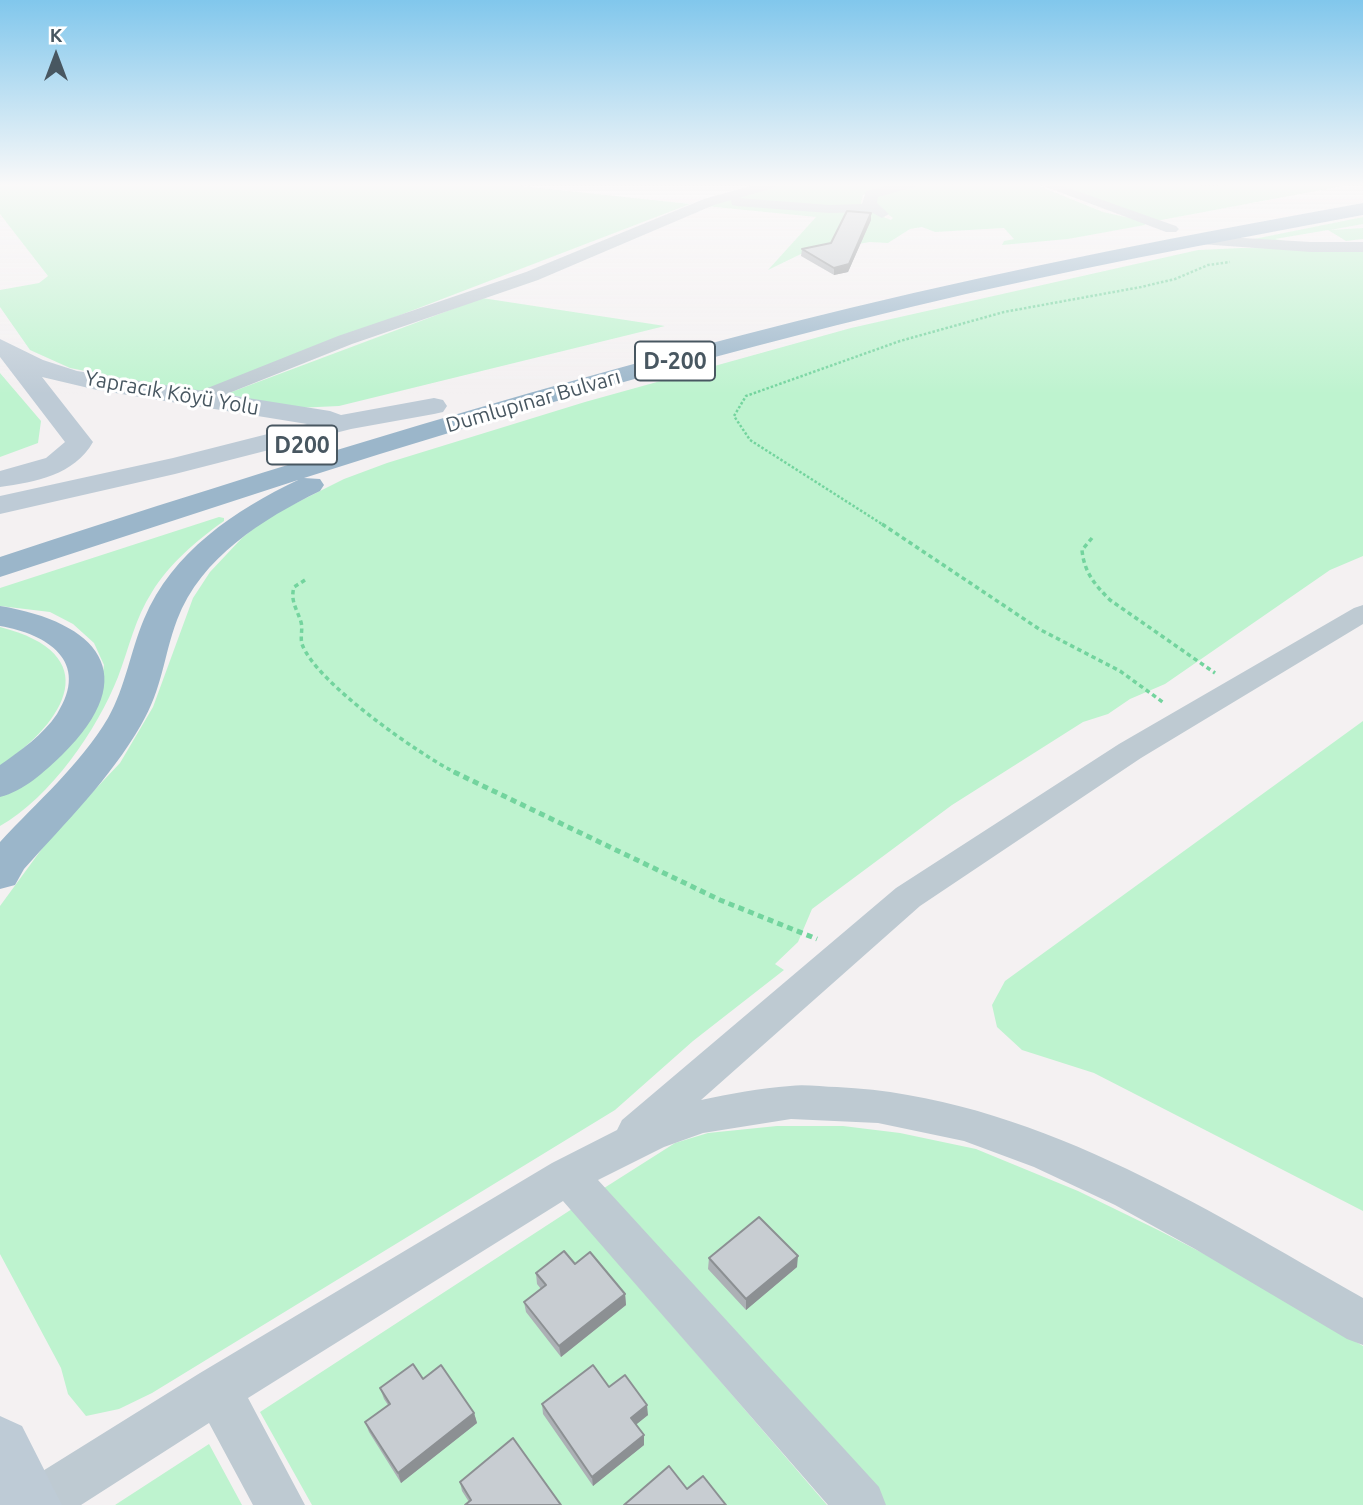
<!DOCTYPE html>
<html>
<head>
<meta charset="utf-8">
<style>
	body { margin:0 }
	#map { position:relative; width:1363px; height:1505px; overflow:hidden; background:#f4f1f2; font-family:Ubuntu,sans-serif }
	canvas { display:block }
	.north { position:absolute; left:21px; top:21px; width:70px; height:70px; -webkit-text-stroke:5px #fff; paint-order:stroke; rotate:0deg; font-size:19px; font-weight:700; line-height:28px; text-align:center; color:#485761 }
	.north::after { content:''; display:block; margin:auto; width:24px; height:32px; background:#485761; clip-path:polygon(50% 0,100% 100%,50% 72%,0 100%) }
</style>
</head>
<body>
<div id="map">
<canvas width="1363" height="1505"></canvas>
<div class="north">K</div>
</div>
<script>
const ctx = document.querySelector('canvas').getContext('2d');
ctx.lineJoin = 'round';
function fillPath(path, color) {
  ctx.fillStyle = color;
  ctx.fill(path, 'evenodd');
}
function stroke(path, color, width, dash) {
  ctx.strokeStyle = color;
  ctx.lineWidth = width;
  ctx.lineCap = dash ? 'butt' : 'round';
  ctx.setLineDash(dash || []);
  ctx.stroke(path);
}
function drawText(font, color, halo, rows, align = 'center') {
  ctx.font = font + ' Ubuntu,sans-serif';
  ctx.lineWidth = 6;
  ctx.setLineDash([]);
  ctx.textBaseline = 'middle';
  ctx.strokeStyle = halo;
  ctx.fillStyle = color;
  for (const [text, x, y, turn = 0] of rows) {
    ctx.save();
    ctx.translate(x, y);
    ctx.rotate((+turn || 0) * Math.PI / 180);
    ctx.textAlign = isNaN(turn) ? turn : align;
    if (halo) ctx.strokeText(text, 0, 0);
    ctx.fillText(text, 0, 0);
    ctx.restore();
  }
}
fillPath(new Path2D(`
	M0,184h502l188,20 -493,189 -127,-25 -40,-18 -30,-43v-17l39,-7 9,-7 -48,-62z
	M783,184h116l-36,11 -2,8 8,8 22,9 2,-2 -19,-14 3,-9 17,-7 33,-4h107l69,28 41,9 1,4 -77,14 -66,6 2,-4 10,-2 -10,-11 -69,4 -13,-5 -12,2 -22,14 -18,-1 -69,12 -33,16 48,-53 -111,-11z
	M1050,184h145l4,2 154,-2 -197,37 -69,-22z
	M1363,217v7l-33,6 33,-2v11l-17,2 -18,-11 -53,9 20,4 68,-1v3l-95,-2 -19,-3z
	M1241,248l122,1v307l-33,14 -165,114 -35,15 -22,15 -25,8 -131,83 -140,104 -14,33 -23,22 9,6 -91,71 -78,69 -463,283 -33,16 -33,7 -18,-22 -7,-26 -61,-114v-348l52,-71 68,-72 33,-56 40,-109 17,-26 32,-34 26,-21 76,-38 43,-16 198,-61 266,-74 347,-78z
	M482,298l183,28 -326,80 -43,2 -70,-14z
	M0,373l41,48 -3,22 -38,14z
	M219,517l5,1v3c-27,19 -55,43 -72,71 -17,26 -23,56 -34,85 -21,53 -67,120 -118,149v-30l100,-103 4,-28 -10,-22 -21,-19 -23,-12 -50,-6v-18z
	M0,627c106,27 67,94 0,139z
	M1363,721v490l-269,-138 -72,-23 -25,-23 -5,-22 13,-24z
	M777,1126h66l57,7 76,16 102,42 80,39 85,44 120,72v159h-483l-279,-315 74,-47 33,-10z
	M572,1209l255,296h-515l-52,-93z
	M209,1444l33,61h-127z`), '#bef3cf');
stroke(new Path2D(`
	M885,526l-135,-86 -16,-24 12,-20 154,-55 104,-29 137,-25 34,-8 33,-14 22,-3`), '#73d49e', 2.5, [2.5, 2]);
stroke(new Path2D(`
	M882,524l157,105 81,42 44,32
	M1092,538l-10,12c2,22 13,35 28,50l105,73
	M305,580l-11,7c-4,14 3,22 7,35 2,7 -1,15 1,22 13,38 119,112 156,130`), '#73d49e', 3.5, [4.5, 3.5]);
stroke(new Path2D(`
	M454,772l266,128 97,39`), '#73d49e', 5, [6, 4.5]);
fillPath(new Path2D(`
	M757,184h21l-2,3 -37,11 90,7 33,-1 4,-13 28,-7h22l-2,3 -36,10 -1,6 12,11 -7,4 -11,-6 -42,1 -92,-7 -5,-1 -1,-5 -17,5 -176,75 -186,64 -148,59h-14l-3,-4 3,-4 148,-59 188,-64 178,-73z
	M1038,184h19l119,42 3,3 -3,3h-10z
	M1192,235l119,7h52v10h-52l-125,-9 -2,-3 2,-3z
	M1363,605v19l-222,134 -221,148 -219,194c29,-6 59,-12 89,-14 15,-2 32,1 47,1 191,9 364,119 526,211v47l-16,-6 -152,-90 -80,-44 -81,-38 -70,-26 -86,-18 -87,-4 -88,14 -39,14 -66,33 281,307 7,18h-58l-265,-304 -315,197 57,107h-52l-44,-82 -128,82h-71l7,-18 183,-114 352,-210 65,-33 5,-10 274,-232 223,-144 235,-136z`), '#becad2');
fillPath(new Path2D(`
	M0,339l43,21 34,11 253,40 11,4 93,-17 9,2 4,6 -4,6 -9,2 -83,15 -176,45 -175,40v-18l173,-38 134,-34 -210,-34 -55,-13 51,65c-19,33 -57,40 -93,45v-16l46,-13 19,-16 -65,-85z
	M0,1416l22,10 40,79h-62z`), '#becbd6');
fillPath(new Path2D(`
	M1363,203v12c-151,28 -302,56 -452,92 -204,49 -407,107 -607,171l16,1 4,6 -4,6c-57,28 -119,66 -143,129 -14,38 -14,67 -36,105 -31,54 -76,98 -117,144l-9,16 -15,4v-47c37,-40 80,-77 108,-124 18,-32 22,-66 36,-99 28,-67 91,-109 154,-139l-298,97v-20c280,-92 563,-179 850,-249 169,-41 341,-74 513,-105z
	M0,606c97,16 145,68 62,149 -18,17 -38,36 -62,42v-32c20,-14 43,-30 57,-51 34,-53 -10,-80 -57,-88z`), '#9bb6ca');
fillPath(new Path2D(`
	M871,213v7l-23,52 -14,3 -33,-19 1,-7 29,-6z
	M709,1258l88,9 -51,43 -38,-41z
	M575,1264l50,30 1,11 -65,52 -35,-45 -2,-10 17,-13 -4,-5 -1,-11z
	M423,1379l51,34 3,10 -76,60 -32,-51 -4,-10 23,-17 -4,-6 -4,-11z
	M609,1387l39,28 -12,9 8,21 -51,41 -50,-72 -1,-10z
	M460,1482l101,23 -92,-3 -7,-11z`), '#acb0b5');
fillPath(new Path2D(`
	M871,213v7l-23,52 -14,3v-7z
	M798,1256l-1,11 -51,43v-11z
	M625,1294l1,11 -65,52 -2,-11z
	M647,1405l1,10 -16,13 -1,-10z
	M474,1413l3,10 -76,60 -3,-10z
	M644,1435v10l-51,41 -1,-9z`), '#8c9093');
const building = new Path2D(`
	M847,211l24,2 -22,51 -15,4 -32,-19 29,-6z
	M759,1217l39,39 -52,43 -37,-41z
	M564,1251l11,13 15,-12 35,42 -66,52 -35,-44 22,-17 -10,-12z
	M413,1364l10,15 18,-14 33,48 -76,60 -33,-51 25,-18 -10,-16z
	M593,1365l16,22 16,-12 22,30 -16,13 13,17 -52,42 -50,-73z
	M513,1438l48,67h-96l6,-5 -11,-18z
	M669,1466l18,23 16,-13 23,29h-102z`);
fillPath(building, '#c8cdd2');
stroke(building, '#8c9093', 2);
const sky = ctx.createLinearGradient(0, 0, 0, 394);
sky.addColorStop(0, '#81c7ec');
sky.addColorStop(0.47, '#faf9f9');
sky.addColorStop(1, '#faf9f900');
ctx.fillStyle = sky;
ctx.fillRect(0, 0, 1363, 394);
drawText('21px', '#485761', '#fff', [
	["Yapracık Köyü Yolu",172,393,10],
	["Dumlupınar Bulvarı",533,401,-16]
]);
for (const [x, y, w] of [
	[675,361,80],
	[302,445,70]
]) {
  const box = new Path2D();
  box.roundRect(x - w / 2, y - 19.5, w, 39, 5);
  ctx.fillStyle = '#fff';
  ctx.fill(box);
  stroke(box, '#485761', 2);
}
drawText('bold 23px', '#485761', null, [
	["D-200",675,361],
	["D200",302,445]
]);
</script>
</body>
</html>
